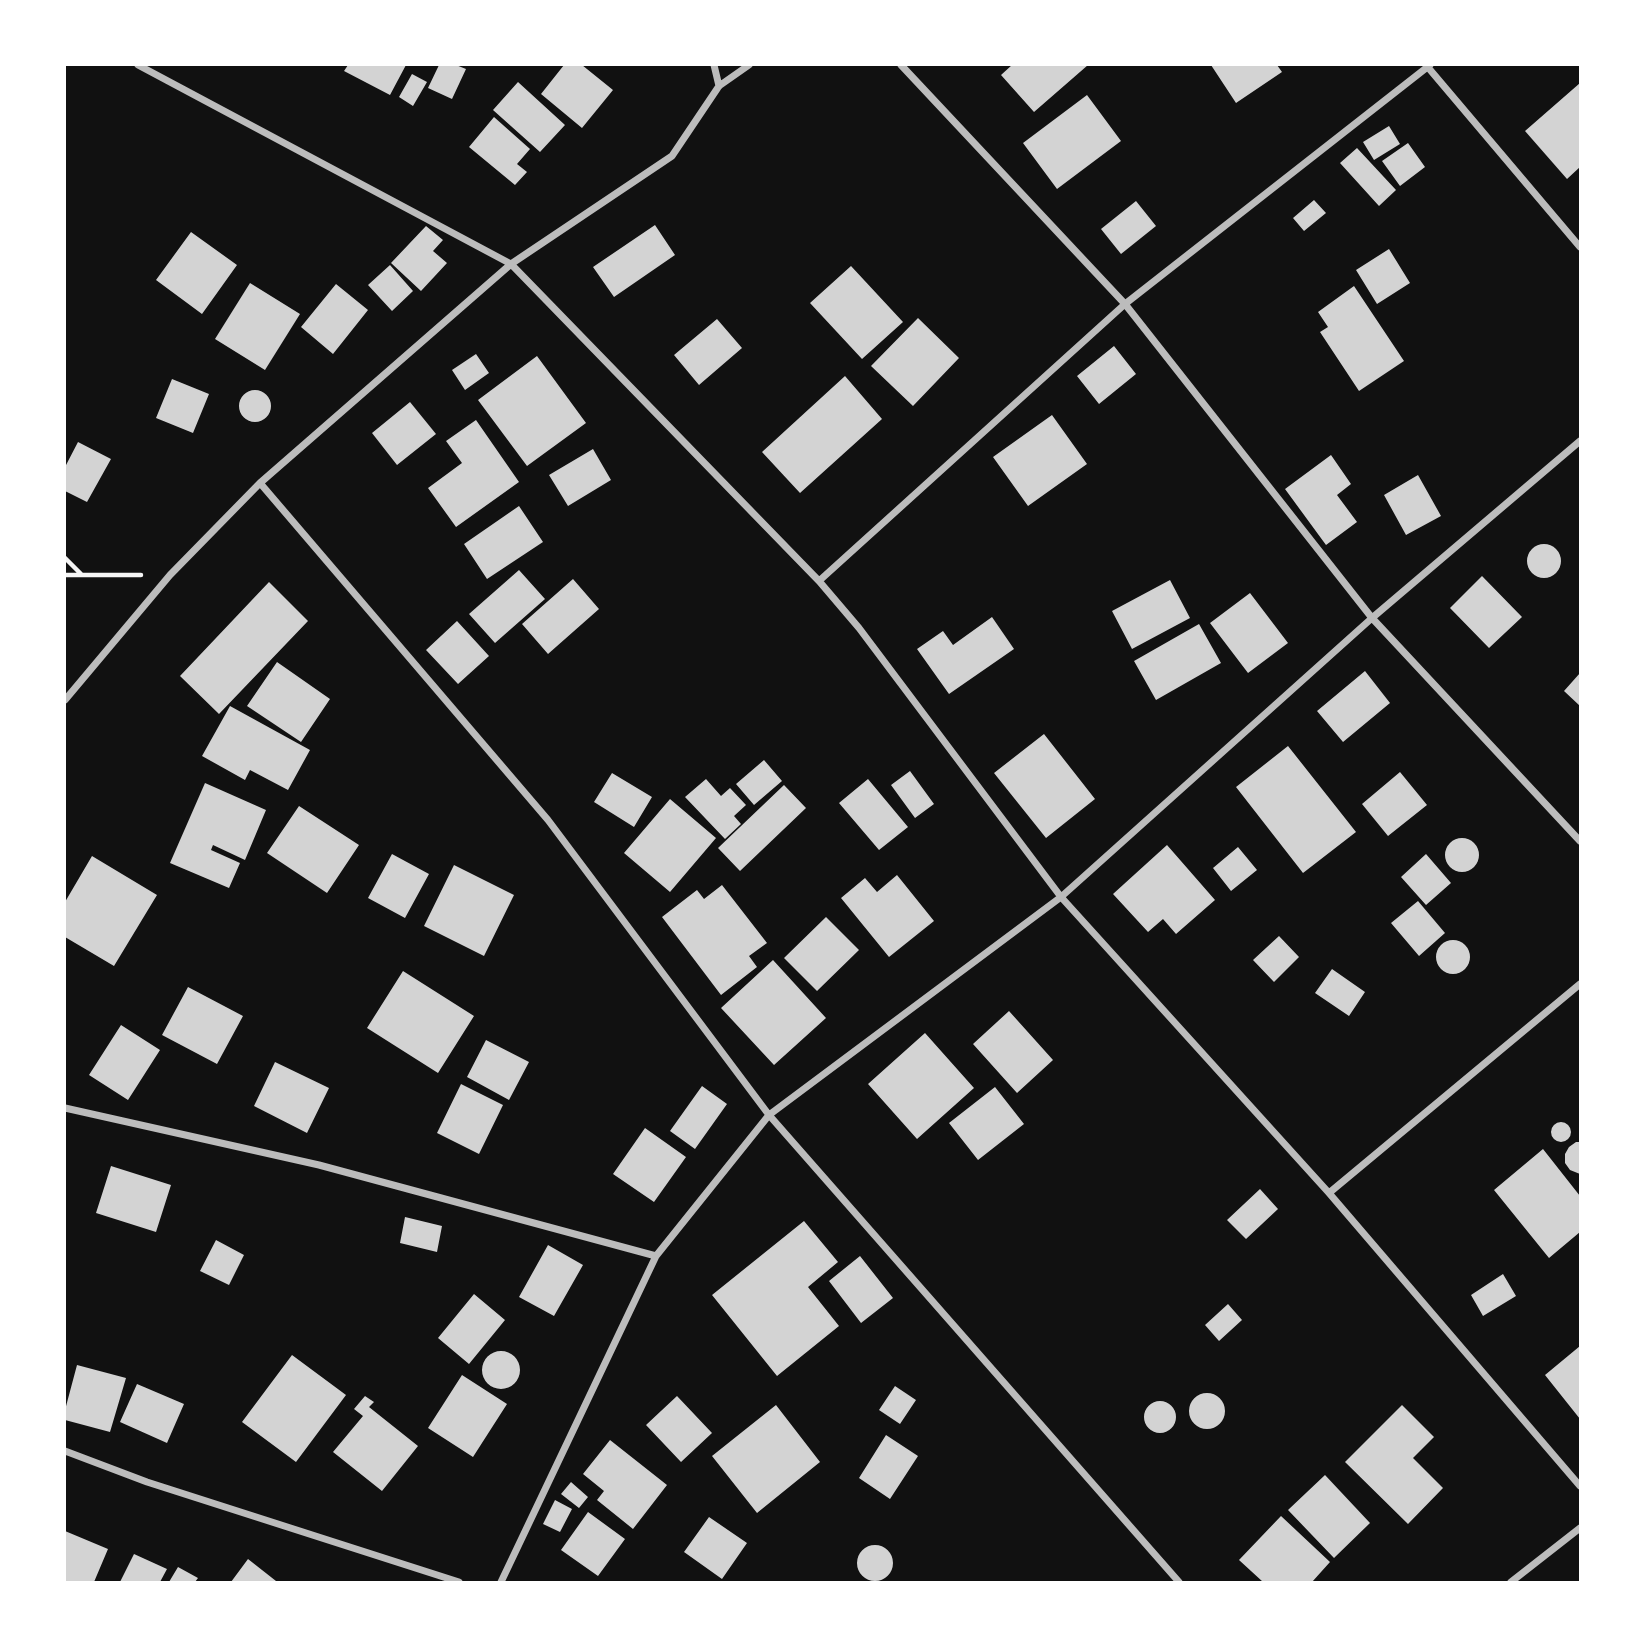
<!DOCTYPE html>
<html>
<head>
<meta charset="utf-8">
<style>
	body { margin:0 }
	#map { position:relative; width:1645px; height:1647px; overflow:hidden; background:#111; font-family:"Noto Serif",serif }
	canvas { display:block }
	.frame { position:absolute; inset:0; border:66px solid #fff; pointer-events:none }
</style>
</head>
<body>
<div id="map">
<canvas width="1645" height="1647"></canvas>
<div class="frame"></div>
</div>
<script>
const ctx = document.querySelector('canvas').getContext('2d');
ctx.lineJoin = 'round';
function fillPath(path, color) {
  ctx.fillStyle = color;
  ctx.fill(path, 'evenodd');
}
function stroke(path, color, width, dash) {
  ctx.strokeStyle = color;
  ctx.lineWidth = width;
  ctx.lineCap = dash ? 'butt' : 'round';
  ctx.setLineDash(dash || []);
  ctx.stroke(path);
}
fillPath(new Path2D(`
	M348,65h58l-16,30 -46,-24z
	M439,65h17l10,4 -14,30 -24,-11z
	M564,65h18l31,25 -31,38 -41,-34z
	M1012,65h76l-54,47 -33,-37z
	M1211,65h66l5,7 -46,31z
	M412,74l15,8 -14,24 -14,-9z
	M518,82l47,43 -25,27 -47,-42z
	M1580,83v84l-13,12 -42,-48z
	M1087,95l34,46 -64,48 -34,-46z
	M494,117l36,32 -13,15 10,8 -12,13 -46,-38z
	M1389,126l11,18 -26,16 -11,-18z
	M1408,143l17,24 -25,19 -18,-25z
	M1357,148l39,42 -17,16 -39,-43z
	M1314,200l12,13 -22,18 -11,-13z
	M1136,201l20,25 -35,28 -20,-25z
	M655,225l20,30 -61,42 -21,-30z
	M426,226l17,14 -10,11 14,12 -26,28 -30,-28z
	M191,232l46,33 -35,49 -46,-34z
	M1389,249l21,34 -33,21 -21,-34z
	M390,265l23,26 -21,20 -24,-26z
	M851,266l52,56 -41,37 -52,-56z
	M250,283l50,31 -35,56 -50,-31z
	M336,284l32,26 -35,44 -32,-27z
	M1354,286l50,75 -45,30 -39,-59 8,-5 -10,-15z
	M918,318l41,40 -46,48 -42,-40z
	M717,319l25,29 -43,37 -25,-30z
	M1114,346l22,28 -37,30 -22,-28z
	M476,354l13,19 -24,17 -13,-20z
	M537,356l49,67 -59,43 -49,-66z
	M845,376l37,43 -82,74 -38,-41z
	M172,379l37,15 -16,39 -37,-15z
	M239 406a16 16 0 1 1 32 0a16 16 0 1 1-32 0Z
	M410,402l26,32 -39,31 -25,-32z
	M1052,415l35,49 -59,42 -35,-49z
	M476,420l43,62 -63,45 -28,-39 34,-25 -16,-22z
	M78,442l33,17 -24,43 -22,-11v-24z
	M593,449l18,31 -43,26 -19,-31z
	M1331,455l20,29 -14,11 20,27 -31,23 -41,-56z
	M1418,475l23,41 -35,19 -22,-40z
	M519,506l24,36 -56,37 -23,-35z
	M1527 561a17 17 0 1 1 34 0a17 17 0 1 1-34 0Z
	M519,570l26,29 -50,44 -26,-29z
	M1482,576l40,41 -33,31 -39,-40z
	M573,579l26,30 -51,45 -26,-30z
	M1170,580l20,38 -58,31 -20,-38z
	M269,582l39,39 -89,93 -39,-38z
	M1250,593l38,50 -40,30 -38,-50z
	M992,617l22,32 -65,45 -32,-45 26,-18 10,14z
	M457,621l32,35 -31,28 -32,-34z
	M1199,624l22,39 -65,37 -22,-39z
	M277,662l53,37 -29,43 -54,-36z
	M1365,671l25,32 -47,39 -26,-31z
	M1580,673v33l-16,-15z
	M230,706l80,44 -22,40 -38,-20 -5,10 -43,-24z
	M1044,734l51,65 -49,39 -52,-65z
	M1288,746l68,86 -53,41 -67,-86z
	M764,760l18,21 -28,24 -18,-21z
	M910,771l24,33 -19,14 -24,-33z
	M1400,772l27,33 -39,31 -26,-32z
	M612,773l40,24 -18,30 -40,-25z
	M706,779l15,17 9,-8 16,17 -12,11 7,8 -16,15 -40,-42z
	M868,779l40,48 -29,23 -40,-47z
	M205,783l61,27 -21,50 -32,-15 -2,5 29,13 -11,25 -59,-25z
	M784,785l22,23 -66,63 -22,-23z
	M670,799l46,39 -46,54 -46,-39z
	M299,806l60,39 -32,48 -60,-40z
	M1445 855a17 17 0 1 1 34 0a17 17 0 1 1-34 0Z
	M1167,845l48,55 -39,34 -13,-15 -15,13 -35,-38z
	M1238,847l19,23 -26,21 -18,-23z
	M392,854l37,20 -24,44 -37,-20z
	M1426,854l25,29 -25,22 -25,-28z
	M92,856l65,39 -43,71 -49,-29v-35z
	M454,865l60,30 -30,61 -60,-30z
	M897,875l37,46 -45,36 -48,-59 24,-20 12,14z
	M722,885l45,58 -18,13 8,11 -36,28 -59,-78 35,-27 7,9z
	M1418,901l27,32 -26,23 -28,-33z
	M826,917l33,33 -42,41 -33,-33z
	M1279,936l20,21 -25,25 -21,-22z
	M1436 957a17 17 0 1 1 34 0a17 17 0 1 1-34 0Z
	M773,960l53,58 -52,47 -53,-57z
	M1332,969l33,23 -16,24 -34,-23z
	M403,971l71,45 -36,57 -71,-45z
	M188,987l55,29 -26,48 -55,-29z
	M1009,1011l44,49 -36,33 -44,-49z
	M121,1025l39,25 -32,50 -39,-25z
	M925,1033l49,55 -57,51 -49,-55z
	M486,1040l43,22 -20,38 -42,-23z
	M275,1062l54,26 -22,45 -53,-27z
	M461,1084l42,21 -24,49 -42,-21z
	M702,1086l25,18 -32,45 -25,-18z
	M995,1087l29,37 -46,36 -29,-37z
	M1551 1132a10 10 0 1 1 20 0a10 10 0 1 1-20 0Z
	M645,1128l41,29 -32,45 -41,-28z
	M1576,1142h4v32l-10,-4 -5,-7v-9l4,-7z
	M1543,1149l37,47v36l-31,26 -55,-68z
	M111,1166l60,19 -15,47 -60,-19z
	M1260,1189l18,20 -32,30 -19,-19z
	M405,1217l37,9 -5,26 -37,-9z
	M804,1221l34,41 -30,25 31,39 -62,50 -65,-81z
	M216,1240l28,15 -15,30 -29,-14z
	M548,1245l35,20 -29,51 -35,-19z
	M860,1256l33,42 -32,25 -32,-42z
	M1503,1274l13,22 -33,20 -12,-21z
	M474,1294l31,26 -36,44 -31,-26z
	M1228,1304l14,16 -23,21 -14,-16z
	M1580,1346v73l-35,-44z
	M482 1370a19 19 0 1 1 38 0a19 19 0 1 1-38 0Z
	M292,1355l54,40 -50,67 -54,-40z
	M77,1365l49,13 -16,54 -45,-12v-10z
	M462,1375l45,29 -34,53 -45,-29z
	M137,1384l47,20 -17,39 -47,-21z
	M895,1386l21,14 -16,24 -21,-14z
	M1189 1411a18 18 0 1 1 36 0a18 18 0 1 1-36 0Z
	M365,1396l9,6 -5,5 49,39 -36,45 -49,-39 30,-36 -9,-7z
	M677,1396l35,37 -31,29 -35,-37z
	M1144 1417a16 16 0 1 1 32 0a16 16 0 1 1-32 0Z
	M776,1405l44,57 -63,51 -45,-57z
	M1402,1405l32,32 -21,21 30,30 -35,36 -63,-62z
	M886,1435l32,21 -28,43 -31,-21z
	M610,1440l57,45 -34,44 -36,-29 7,-9 -21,-17z
	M1325,1475l45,48 -36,35 -46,-48z
	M571,1482l17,15 -9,11 -18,-14z
	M555,1500l17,9 -12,23 -17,-8z
	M588,1512l37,27 -27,37 -37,-26z
	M1281,1516l49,46 -18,20h-49l-24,-22z
	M709,1517l38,26 -25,36 -38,-27z
	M65,1531l43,18 -14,33h-29z
	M857 1563a18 18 0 1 1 36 0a18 18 0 1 1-36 0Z
	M134,1554l33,15 -7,13h-40z
	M248,1559l28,22 -1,1h-44z
	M178,1567l20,11 -3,4h-26z`), '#d3d3d3');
stroke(new Path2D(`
	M65,558l16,16
	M65,575h76`), '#f5f5f5', 4.5);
stroke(new Path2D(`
	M138,65l373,199 308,317 40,47 202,269 268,296 251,293
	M714,65l5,21
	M901,65l224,239 247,314 208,223
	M1426,65l154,182
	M260,483l288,337 221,295 410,467
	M819,581l306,-277 305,-239
	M65,700l105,-125 90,-92 251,-219 161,-108 47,-70 30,-21
	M65,1108l254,57 337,91
	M1329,1193l251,-209
	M65,1451l82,31 312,100
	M501,1582l155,-326 113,-141 292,-218 311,-279 208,-177
	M1511,1582l69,-54`), '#bcbcbc', 7);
</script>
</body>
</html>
